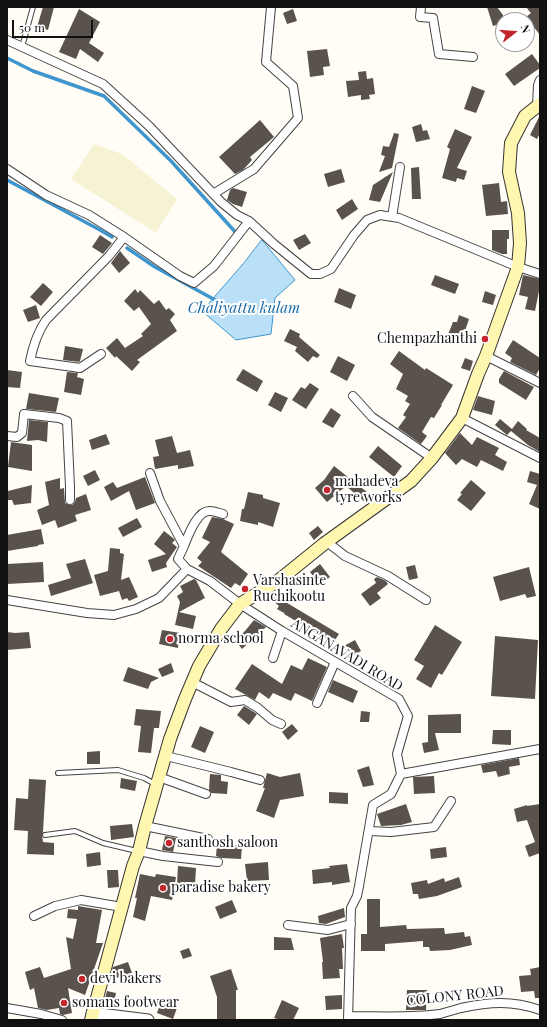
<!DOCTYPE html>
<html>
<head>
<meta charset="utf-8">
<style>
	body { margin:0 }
	#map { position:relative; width:547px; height:1027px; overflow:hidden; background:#fffdf5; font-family:"Playfair Display",serif }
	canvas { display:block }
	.frame { position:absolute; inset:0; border:8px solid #111; pointer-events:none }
	.north { position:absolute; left:495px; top:12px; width:40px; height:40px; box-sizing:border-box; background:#fff; border:1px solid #a0a0a0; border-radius:50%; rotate:73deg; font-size:11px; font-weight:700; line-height:16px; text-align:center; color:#111 }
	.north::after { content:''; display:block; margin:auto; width:14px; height:18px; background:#c4262e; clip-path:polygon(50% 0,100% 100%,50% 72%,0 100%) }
	.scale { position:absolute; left:12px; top:20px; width:81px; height:18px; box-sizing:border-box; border:2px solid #111; border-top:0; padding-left:5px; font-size:12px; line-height:14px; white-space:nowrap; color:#111; -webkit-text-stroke:3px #fff; paint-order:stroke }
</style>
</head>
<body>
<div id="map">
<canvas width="547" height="1027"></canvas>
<div class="frame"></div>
<div class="north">N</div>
<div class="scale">50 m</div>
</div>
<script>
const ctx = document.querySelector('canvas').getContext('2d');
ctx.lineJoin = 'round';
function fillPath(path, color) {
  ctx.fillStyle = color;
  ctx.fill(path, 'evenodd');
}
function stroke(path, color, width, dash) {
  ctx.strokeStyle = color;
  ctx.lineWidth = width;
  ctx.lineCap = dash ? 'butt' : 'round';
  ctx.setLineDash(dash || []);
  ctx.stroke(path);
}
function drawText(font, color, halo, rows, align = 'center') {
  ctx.font = font + ' "Playfair Display",serif';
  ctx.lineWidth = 4;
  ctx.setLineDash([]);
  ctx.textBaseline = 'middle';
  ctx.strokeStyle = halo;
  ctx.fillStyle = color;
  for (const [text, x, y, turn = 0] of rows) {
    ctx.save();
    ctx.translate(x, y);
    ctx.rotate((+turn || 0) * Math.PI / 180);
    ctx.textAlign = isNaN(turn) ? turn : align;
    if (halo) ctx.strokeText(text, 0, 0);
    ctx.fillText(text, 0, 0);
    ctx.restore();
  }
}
fillPath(new Path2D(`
	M94,144l28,10 55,45 -21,34 -85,-54z`), '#f6f3d4');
const water = new Path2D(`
	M262,240l33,40 -20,18 -4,36 -35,6 -34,-29 41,-47z`);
fillPath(water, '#b9e0f7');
stroke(water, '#3f96cf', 1);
stroke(new Path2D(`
	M7,58l26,13 71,25 67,65 67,74
	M7,180l93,50 12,7
	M127,248l28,19 62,34`), '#3f96cf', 3.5);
fillPath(new Path2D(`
	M43,7h11l-6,23 -11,-3z
	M487,7h10l6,8v8l-10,3z
	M526,7h14v28l-14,-18 5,-4z
	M79,9l21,13 -11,21 15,10 -6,9 -18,-13 -4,10 -17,-7z
	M293,9l4,12 -10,3 -4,-11z
	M327,49l3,17 -7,1 1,8 -14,2 -3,-26z
	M532,54l8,11v3l-26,18 -9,-12z
	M366,71l1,8 6,-1 2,16 -6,1 1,4 -9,1v-5l-13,2 -2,-16 13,-1 -1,-8z
	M472,86l13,5 -9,22 -12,-4z
	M540,115v18l-3,6 -7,-4z
	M260,120l14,17 -24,20 2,3 -9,10 -8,4 -16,-17z
	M421,124l2,7 4,-1 3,9 -14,3 -4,-15z
	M455,129l17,8 -15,31 10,3 -3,9 -7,-2 -1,4 -14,-4 8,-29 -3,-2z
	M394,133l5,1 -7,34 -13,4 6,-16 -4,-1 2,-9 6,1z
	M419,167l2,32h-9l-1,-31z
	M341,169l4,13 -17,5 -4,-13z
	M393,172l-13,30 -11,-2 4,-15z
	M499,183l2,19 6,-1 1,13 -22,2 -4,-31z
	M233,188l14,4 -5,15 -9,-3 -6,-4 3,-10z
	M352,199l6,10 -16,11 -6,-10z
	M492,230h17v9h-2v15h-5l-10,-4z
	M305,234l6,9 -12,7 -6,-10z
	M100,235l12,8 -9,11 -11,-7z
	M120,251l10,12 -11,10 -8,-10z
	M435,275l24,9 -4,10 -24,-9z
	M523,275l17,4v7l-5,25 -10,-2 3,-12 -9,-2z
	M43,283l10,9 -12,14 -11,-9z
	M339,288l17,7 -5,14 -17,-7z
	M135,289l3,4 2,-3 14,14 5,-4 7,10 3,-2 6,6 -5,6 7,11 -40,29 3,2 -8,9 -16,-15 -1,2 -9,-10 11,-10 8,10 18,-12 -2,-2 10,-10 -12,-17 -5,4 -10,-10z
	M485,291l11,4 -3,10 -11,-3z
	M36,305l4,13 -12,4 -5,-12z
	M459,315l10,4 -4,12 -3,-1 -4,12 -11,-5 6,-15h4z
	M290,329l10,5 -1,3 21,18 -3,3 -4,-2 -5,6 -13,-11 2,-4 -13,-6z
	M513,340l27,18v10l-4,7 -26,-13 2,-4 -7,-5z
	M65,346l18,3 -3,12 -1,1 -16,-2z
	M399,351l26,19 1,-2 27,17 -12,20h1l-8,13 -3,-1 -9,15 5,4 -6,8 -23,-16 8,-11 -3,-2 7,-11 -5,-3 3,-5 -12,-7 7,-15 -13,-10z
	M338,356l17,9 -8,16 -17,-9z
	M465,358l8,3 -3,10 -9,-3z
	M243,369l20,12 -6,11 -21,-12z
	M7,370l15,2 -2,16 -13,-1z
	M504,371l30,16 -8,13 -27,-17v-4z
	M67,372l11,1 -1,4 7,2 -3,16 -17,-3z
	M310,383l9,6 -13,20 -14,-9 9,-13 4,2z
	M275,392l13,6 -7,14 -13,-7z
	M29,393l30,5 -3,14 -30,-3z
	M478,396l17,5 -3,14 -19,-5z
	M331,408l10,7 -8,13 -11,-6z
	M500,419l12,10 6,-8 9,8 -1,1 14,8v14l-12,-7 -17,-14 -4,4 -12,-10z
	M29,420l19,2 -1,20 -9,-2 -11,1z
	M460,433l12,12 5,-8 22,11 -4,7 12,7 -4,9 -22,-11 -4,7 -15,-8 -6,6 -11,-12z
	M106,434l4,10 -18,6 -3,-10z
	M172,436l5,17 13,-3 4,16 -16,3v-4l-23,4 -2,-12 6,-1 -4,-16z
	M11,442l21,3v26l-24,-4z
	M378,446l24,20 -8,11 -25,-20z
	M334,466l38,30 -6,7 -20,-17 -19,16 -12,-14 9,-8z
	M95,470l5,10 -12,6 -5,-10z
	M530,471l10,3v35l-11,-5 8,-19 -10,-3z
	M145,477l10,26 -19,7 -7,-19 -18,10 -7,-14 9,-5 4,6z
	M60,478v11l4,-1 1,15 5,2h2l3,-3 1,-4 10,-4 5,16 -16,5 2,6 -19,7 -3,-8 -13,5 -5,-15 12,-5 -4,-23z
	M471,480l15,13 -15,18 -14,-11 5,-6 -2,-1z
	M32,485l-1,18 -17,2 -2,-5h-4v-9z
	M248,492l15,3v3l17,5 -7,24 -15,-5v3l-18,-4 2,-12h2z
	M212,517l11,2 11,5 -13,28 27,22 -8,12 -5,-3 -4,5 -33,-22 4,-4 -5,-4 13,-16 -8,-4z
	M137,518l5,9 -19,10 -5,-9z
	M318,526l5,6 -9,8 -5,-7z
	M41,529l3,15 -6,1v1l-31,5v-16z
	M164,531l9,7 2,2 -3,3 5,4 -11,16 1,4 -15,5 -4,-12 18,-6 -12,-10z
	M110,548l10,1v4l4,1 -3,26 8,-3 9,20 -9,4 -2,-3 -5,2 -3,-9 -19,5 -6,-21 14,-4z
	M85,559l8,24 -42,13 -3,-11 23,-7 -5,-14z
	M43,562l1,20 -37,2v-20z
	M320,564l10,13 -10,8 -10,-13z
	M415,565l3,13 -9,2 -3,-13z
	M529,567l7,29 -9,2 -2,-4 -25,7 -7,-24z
	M377,577l9,4 2,3 -11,9 4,5 -11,8 -9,-12 15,-11 -2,-4z
	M194,579l2,1 9,18 -26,14 17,4 -3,13 -18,-4 5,-23 -3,-6 6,-4 -3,-6z
	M272,594l67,40 -6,9 -49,-29 1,-2 -1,1 -7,-4 2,-3 -11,-9z
	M254,620l12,7 -24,22 -7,-9 10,-9z
	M435,625l27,17 -20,33 -3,-2 -8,15 -15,-9 8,-13 -10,-6z
	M162,630l18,3 -2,15 -19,-4z
	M7,632l8,1 14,-1 2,16 -24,2z
	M495,636l43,4 -3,59 -44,-3z
	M355,640l6,11 -13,7 -6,-11z
	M308,658l19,9 -15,34 -17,-8 -4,8 -18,-8 -4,6 -10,-7 -4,8 -20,-11 17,-25 30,20 9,-19 11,5z
	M171,663l3,9 -12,5 -4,-8z
	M128,667l31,11 -8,4 -3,7 -25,-8z
	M333,680l25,11 -5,12 -25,-11z
	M244,706l13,8 -8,11 -12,-10z
	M136,709l25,2 -2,17h-5l-3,25 -13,-1 3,-26 -7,-1z
	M361,711l9,1 -1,10h-9z
	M461,714v19h-26l4,17 -15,3 -2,-10 6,-1v-27z
	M292,724l6,7 -10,9 -6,-8z
	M200,726l14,6 -9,21 -14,-6z
	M493,730h18v15l-19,-1z
	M100,751v13h-13v-12z
	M519,758l1,7 -11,2 1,7 -12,3 -2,-6 -13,2 -2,-8z
	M369,766l5,19 -11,2 -6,-17z
	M267,773l13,4 20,-4 4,23 -24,4 -6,18 -18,-7 9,-23h-2z
	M210,774l11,1v6l7,1 -1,12 -16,-1 -2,-3z
	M434,776l1,17 -21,1 -1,-17z
	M121,778l16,3 -2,10 -15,-3z
	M29,779l17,1 -3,52 -1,3 1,7 11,1v12l-27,-1 1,-23 -14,-1 2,-32 12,1z
	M329,792l19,1v11l-19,-1z
	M406,804l6,18 -11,3 -20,1 -4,-12z
	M540,804v49l-11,4 -4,-11 10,-4 -8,-22 -10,2 -3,-13 13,-4v1z
	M132,824l2,13 -23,3 -1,-14z
	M165,836l11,2 -3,14 -11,-2z
	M217,844l25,2 -1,13 -19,-1 -6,-2z
	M446,847l1,10 -16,2 -1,-10z
	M100,852l1,13 -14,2 -1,-13z
	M268,862l1,18 -22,1 -2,-17z
	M347,864l3,18 -18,3v-3l-19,2 -1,-14 18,-2 -1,-2z
	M178,866l18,2 -1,17 -18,-1z
	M107,870h11l1,17 -11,1z
	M140,874l15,3 1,-3 20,3 -4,23 -21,-4 -6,25 -12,-4 4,-19h-2z
	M459,877l3,10 -25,9 -18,3 -1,-5h-5l-2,-11 16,-3 1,4 16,-6 1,4z
	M367,899h13v28l26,-2 1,4 37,-1 1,6 19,-2 1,5 5,-1 2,9 -22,5 -20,1 -1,-4h-6v-6l-38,3v7h-24v-17h6z
	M232,900l5,12 -17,7 -5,-12z
	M78,906l24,4 -6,33h7l-18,52 -17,-7 4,25 -9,2 -3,-1 -1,-6 -12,2 -9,-2 -4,-20 -4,2 -5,-18 15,-5 4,11 27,-9 -5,-32 7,2 4,-20 -10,-1 1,-9 10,1z
	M344,908l1,9 -19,7 -7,-1 -1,-7z
	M342,934l2,14h-2l1,21h-4l1,9 -17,1 -1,-17h1l-3,-24z
	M274,937l17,1 3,12h-20z
	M189,948l3,8 -9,3 -3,-8z
	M128,962l4,11 -19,6 -2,-5 2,-7z
	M540,967v31h-5l-1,-7 -13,1 -2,-16 12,-1 -1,-6z
	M231,969l7,21h-2v30h-19v-23l-7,-21z
	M407,990h20l-1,20h-20z
	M107,991l9,2 -3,15 -10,-2z
	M342,995v14l-16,1 -1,-14z
	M282,1000l17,8 -6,12h-12l-7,-2z
	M161,1002l16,6 -4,11 -16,-6z`), '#5a524d');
const service = new Path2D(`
	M22,47l11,-40
	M58,773l60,-3 26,8 11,6
	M45,835l30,-4 28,12 34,8`);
const minor = new Path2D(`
	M421,7l-1,10 13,1 6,36 34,3
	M7,40l96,44 46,42 72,76 16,13 12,6 25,23 37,30h9l11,-5 23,-34 13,-15 13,-5 19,3 119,49 22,7
	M537,106l1,-21 2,-5
	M7,169l39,26 43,20 35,22 -15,19 -63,64c-9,13 -13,26 -16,41l50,7 21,-14
	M213,194l41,-25 44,-51 -5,-32 -27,-24 5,-55
	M392,217l8,-50
	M124,237l56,39 14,7 20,-17 35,-45
	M486,356l54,27
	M353,396l19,21 60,41
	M462,418l78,40
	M7,436l10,1 5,-4 2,-19 35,4 8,3 3,66v13
	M150,473l10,28 24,45 -6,13 9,10
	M327,542l18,14 43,20 38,24
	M184,546c4,-10 13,-36 26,-35 4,0 9,2 13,3
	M7,600l80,13 27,2 22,-6 23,-11 28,-29 23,12 30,23 42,27 117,68 9,17 -11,38 4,20 -10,20 -18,11 -14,81 -2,10 -6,12 -3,112
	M273,658l9,-27
	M192,682l39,20 14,-2 13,8 14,12 9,4
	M317,703l18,-41
	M166,756l65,16 29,8
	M401,774l139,-25
	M159,777l47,17
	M145,826l63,13
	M369,831l22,1 43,-5 17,-26
	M139,851l24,5 55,6
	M34,916l21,-10 26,-6 41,7
	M288,925l40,5 23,-6
	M7,1008l34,6 21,6
	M348,1016c30,0 62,2 92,-2 7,-2 14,-4 21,-6 28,-6 51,-8 79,2`);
const tertiary = new Path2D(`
	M92,1013l56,7`);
const secondary = new Path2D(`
	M91,1020l42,-154 6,-15 6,-25 25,-87 15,-40 14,-33 22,-37 19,-25 38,-23 47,-38 86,-62 21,-23 30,-40 16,-44 8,-18 32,-89 2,-24 -2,-30 -9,-41 2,-29 14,-27 15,-12`);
stroke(service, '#444', 6);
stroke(minor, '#444', 10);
stroke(tertiary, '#444', 13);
stroke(secondary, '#333', 14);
stroke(service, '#fff', 4);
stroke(minor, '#fff', 8);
stroke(tertiary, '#fff', 11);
stroke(secondary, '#fff6b0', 12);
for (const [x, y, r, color] of [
	[485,339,4,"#c4262e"],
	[327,490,4,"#c4262e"],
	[245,589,4,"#c4262e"],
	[170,639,4,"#c4262e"],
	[169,843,4,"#c4262e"],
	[163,888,4,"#c4262e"],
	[82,979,4,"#c4262e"],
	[64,1003,4,"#c4262e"]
]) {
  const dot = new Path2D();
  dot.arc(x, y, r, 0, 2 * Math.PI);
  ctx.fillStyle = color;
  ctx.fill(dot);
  stroke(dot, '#fff', 1.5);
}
drawText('14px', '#111', '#fff', [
	["Chempazhanthi",477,339,"right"],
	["mahadeva",335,482],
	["tyre works",335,498],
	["Varshasinte",253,581],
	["Ruchikootu",253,597],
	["norma school",178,639],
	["santhosh saloon",177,843],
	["paradise bakery",171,888],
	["devi bakers",90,979],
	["somans footwear",72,1003]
], 'left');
drawText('14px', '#111', '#fff', [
	["ANGANAVADI ROAD",347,655,31],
	["COLONY ROAD",455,996,-6]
]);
drawText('italic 15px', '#1768a6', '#fff', [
	["Chaliyattu kulam",244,308]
]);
</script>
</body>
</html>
